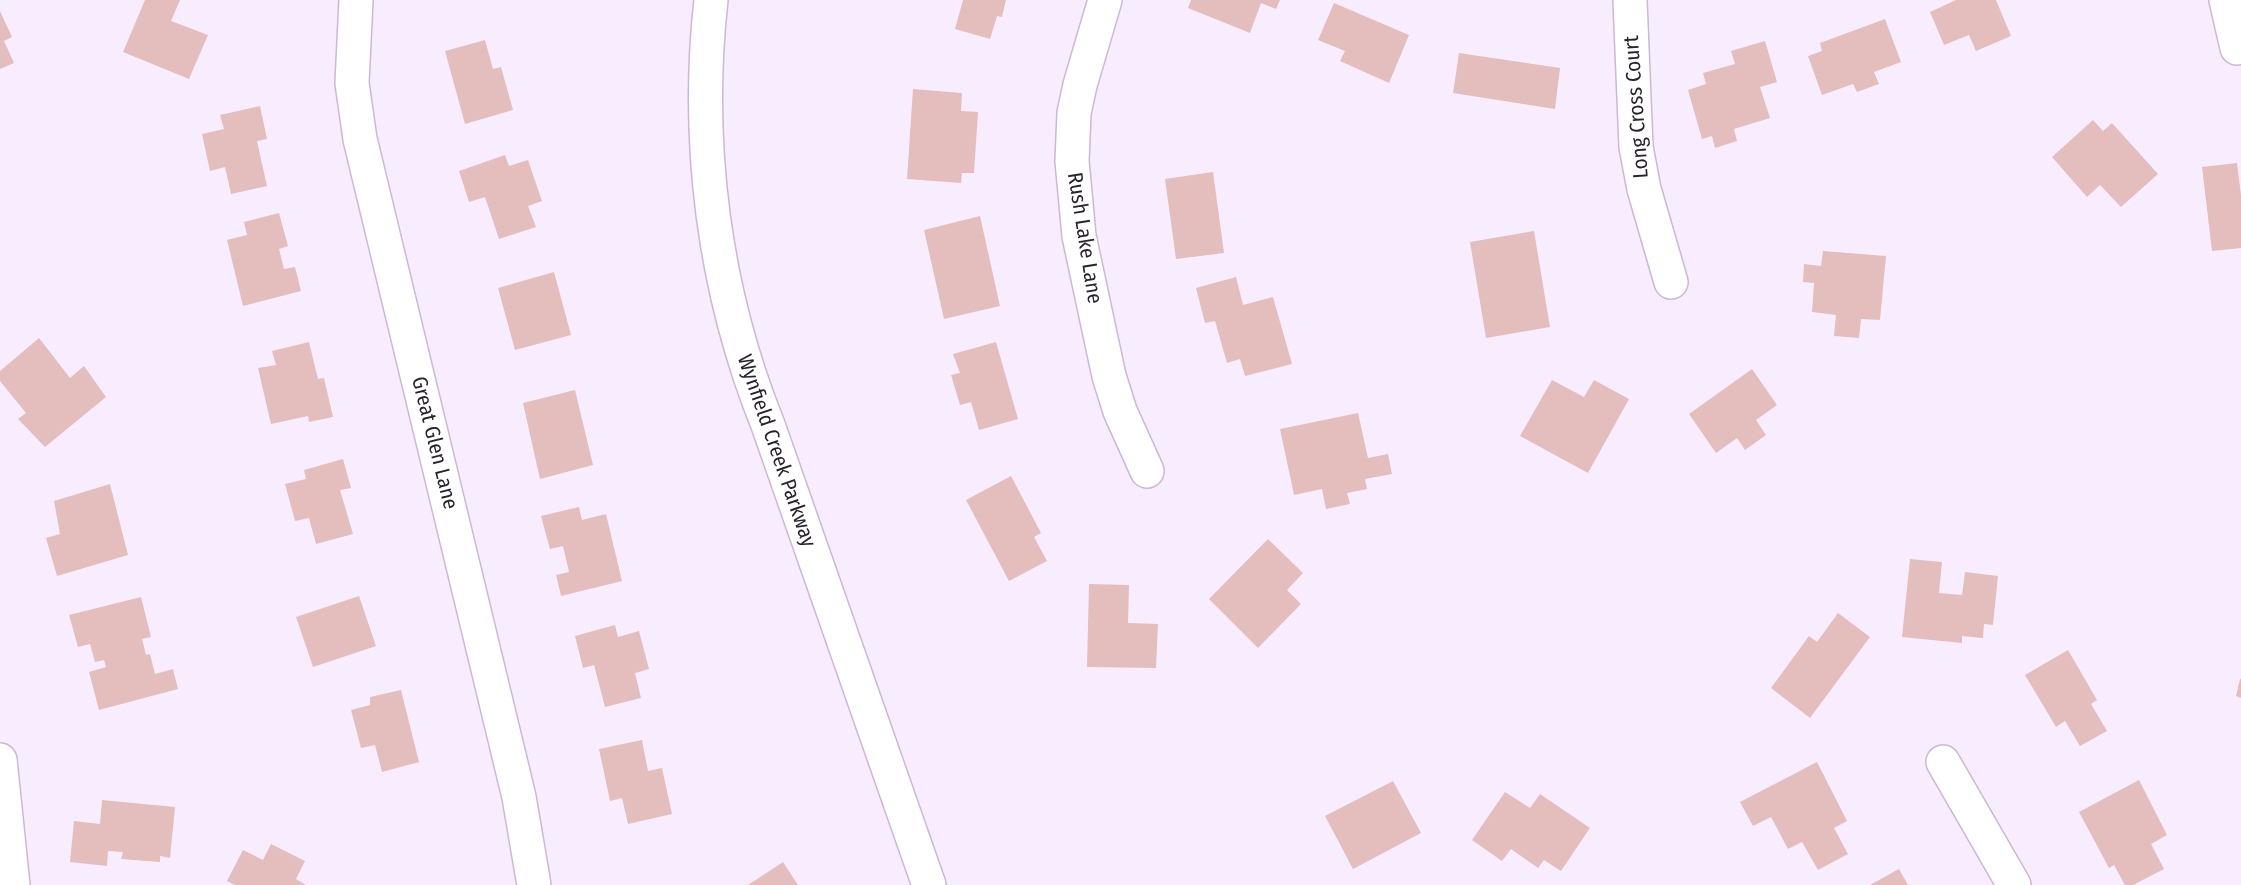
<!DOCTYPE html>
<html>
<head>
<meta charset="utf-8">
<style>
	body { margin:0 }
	canvas { display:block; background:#f8edff }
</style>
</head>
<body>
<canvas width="2241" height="885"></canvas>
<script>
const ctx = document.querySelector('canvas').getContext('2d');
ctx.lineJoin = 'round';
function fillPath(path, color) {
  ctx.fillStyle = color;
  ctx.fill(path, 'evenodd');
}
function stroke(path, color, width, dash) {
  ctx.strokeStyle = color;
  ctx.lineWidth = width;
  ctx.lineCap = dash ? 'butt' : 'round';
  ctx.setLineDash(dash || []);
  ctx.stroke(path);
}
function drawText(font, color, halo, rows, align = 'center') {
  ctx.font = font + ' "Fira Sans Condensed",sans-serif';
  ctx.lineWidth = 5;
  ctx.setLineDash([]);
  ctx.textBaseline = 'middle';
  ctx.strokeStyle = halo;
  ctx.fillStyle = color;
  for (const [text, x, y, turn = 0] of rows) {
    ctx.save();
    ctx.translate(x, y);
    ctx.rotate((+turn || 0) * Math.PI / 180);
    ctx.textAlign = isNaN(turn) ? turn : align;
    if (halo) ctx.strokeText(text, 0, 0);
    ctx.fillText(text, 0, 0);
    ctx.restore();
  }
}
fillPath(new Path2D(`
	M145,0h35l-9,21 37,14 -19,44 -66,-27z
	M963,0h43l-4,17 -5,-1 -7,23 -35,-10z
	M1191,0h89l-4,9 -15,-6 -11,30 -62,-25z
	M1956,0h40l15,36 -35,15 -7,-16 -25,10 -14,-33z
	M1334,3l75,32 -20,48 -49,-22 5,-10 -27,-11z
	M0,11l12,26 -8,4 10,22 -14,6z
	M1885,19l16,43 -27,10 5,12 -22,8 -4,-8 -31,11 -14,-39 14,-5 -2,-8z
	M485,40l8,29 8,-2 12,43 -48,14 -20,-73z
	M1765,41l12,41 -17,5 10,31 -36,11 3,12 -22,7 -3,-12 -10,3 -14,-49 18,-6 -3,-11 32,-9 -4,-13z
	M1459,53l101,15 -5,41 -102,-16z
	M913,89l49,4 -1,18 17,1 -4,61h-12l-1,10 -54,-4z
	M260,106l7,33 -10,2 10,45 -36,8 -6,-27 -15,4 -8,-37 22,-5 -4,-14z
	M2093,120l10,11 9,-8 46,51 -37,33 -21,-22 -13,12 -35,-40z
	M505,155l4,11 19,-6 14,41 -14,5 8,21 -37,12 -14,-42 -16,5 -10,-31z
	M2237,163l4,32v53l-29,3 -10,-84z
	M1213,172l11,81 -48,6 -11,-80z
	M279,213l9,33 -9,3 5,20 11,-2 6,24 -58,15 -16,-66 20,-5 -3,-13z
	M980,216l20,90 -56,13 -20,-89z
	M1534,231l16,96 -64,11 -16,-96z
	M1823,251l63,5 -6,64 -19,-1 -2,19 -25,-2 2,-21 -24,-3 2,-29 -11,-1 1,-18 17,2z
	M554,272l17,63 -56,15 -17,-62z
	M1236,277l7,28 30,-8 19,67 -47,12 -5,-17 -13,4 -12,-42 -10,2 -9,-35z
	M39,338l31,40 14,-12 22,31 -61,50 -27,-28 8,-6 -26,-32v-10z
	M309,342l9,37 6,-1 9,39 -24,5 -1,-6 -37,8 -13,-56 18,-3 -4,-14z
	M996,342l22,77 -39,11 -8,-28 -11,3 -9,-30 9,-2 -7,-19z
	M1752,369l25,36 -21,15 10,15 -21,15 -8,-12 -21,15 -27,-39z
	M1552,380l32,17 10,-17 35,19 -41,74 -68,-37z
	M575,390l18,75 -53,14 -17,-76z
	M1358,413l10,45 20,-4 4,20 -27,5 2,10 -20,4 3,11 -24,5 -4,-20 -28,6 -14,-66z
	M343,459l8,29 -11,2 13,44 -37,10 -7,-26 -14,3 -10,-37 21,-5 -2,-9z
	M1011,476l30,57 -7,4 13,24 -38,20 -43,-81z
	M110,484l18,71 -71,21 -11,-38 14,-4 -6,-33z
	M579,507l3,13 24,-6 16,67 -61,15 -5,-21 13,-3 -6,-26 -13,3 -9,-33z
	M1268,539l35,34 -16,17 14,14 -43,44 -49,-49z
	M1910,559l32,3 -3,31 23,2 3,-23 33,4 -5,49 -9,-1 -1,14 -21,-2v7l-60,-6z
	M1089,584l40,1 -1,38 30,1 -2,44 -69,-1z
	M359,596l17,50 -63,21 -17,-50z
	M141,597l10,40 -9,2 4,16 4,-1 5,20 18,-5 5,20 -79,21 -10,-38 17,-5 -2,-7 -9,2 -5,-18 -12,3 -9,-32z
	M1838,613l32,24 -60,81 -39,-30 38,-52 8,6z
	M615,625l3,12 21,-6 10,38 -14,4 6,25 -36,9 -11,-42 -11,3 -8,-32z
	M2068,650l29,50 -6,4 16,27 -27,15 -15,-25 -9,6 -31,-52z
	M2240,679h1v19l-5,-2z
	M401,690l18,72 -37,10 -7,-27 -14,3 -10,-38 19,-5v-8z
	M642,740l6,31 14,-3 10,46 -44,10 -6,-26 -12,3 -11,-52z
	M1817,762l30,59 -13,7 14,26 -30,16 -16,-28 -14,7 -17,-32 -18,9 -13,-24z
	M2139,780l28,55 -16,9 13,25 -31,16h-8l-11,-20 -5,3 -30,-56z
	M1393,781l28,52 -68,36 -28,-53z
	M1505,792l25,16 10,-14 50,34 -29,43 -17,-11 -6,8 -27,-19 -9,12 -30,-21z
	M102,800l73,7 -5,51 -10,-2v6l-39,-3 2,-7 -15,-1 -1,15 -37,-4 4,-41 26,3z
	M271,844l34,17 -9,18 10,6h-71l-8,-4 16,-31 20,10z
	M783,862l15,23h-50z
	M1899,869l9,16h-38z`), '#e4bebc');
const street = new Path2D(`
	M356,0l-4,83 8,56 159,658 15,88
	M1105,0l-25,85 -6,28 -2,48 7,75 30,140 11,35 27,60
	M1630,0l6,147 8,42 27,93
	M2226,0l11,48
	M0,760l13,125
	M1943,762l71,123`);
const secondary = new Path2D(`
	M711,0c-16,143 3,291 57,425l161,460`);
stroke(street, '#cbb8d5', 36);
stroke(secondary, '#cbb8d5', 36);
stroke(street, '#fff', 33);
stroke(secondary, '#fff', 33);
drawText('21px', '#29222d', '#fff', [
	["Long Cross Court",1637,107,-94],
	["Rush Lake Lane",1084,238,81],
	["Great Glen Lane",434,443,76],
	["Wynfield Creek Parkway",776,451,71]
]);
</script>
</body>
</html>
